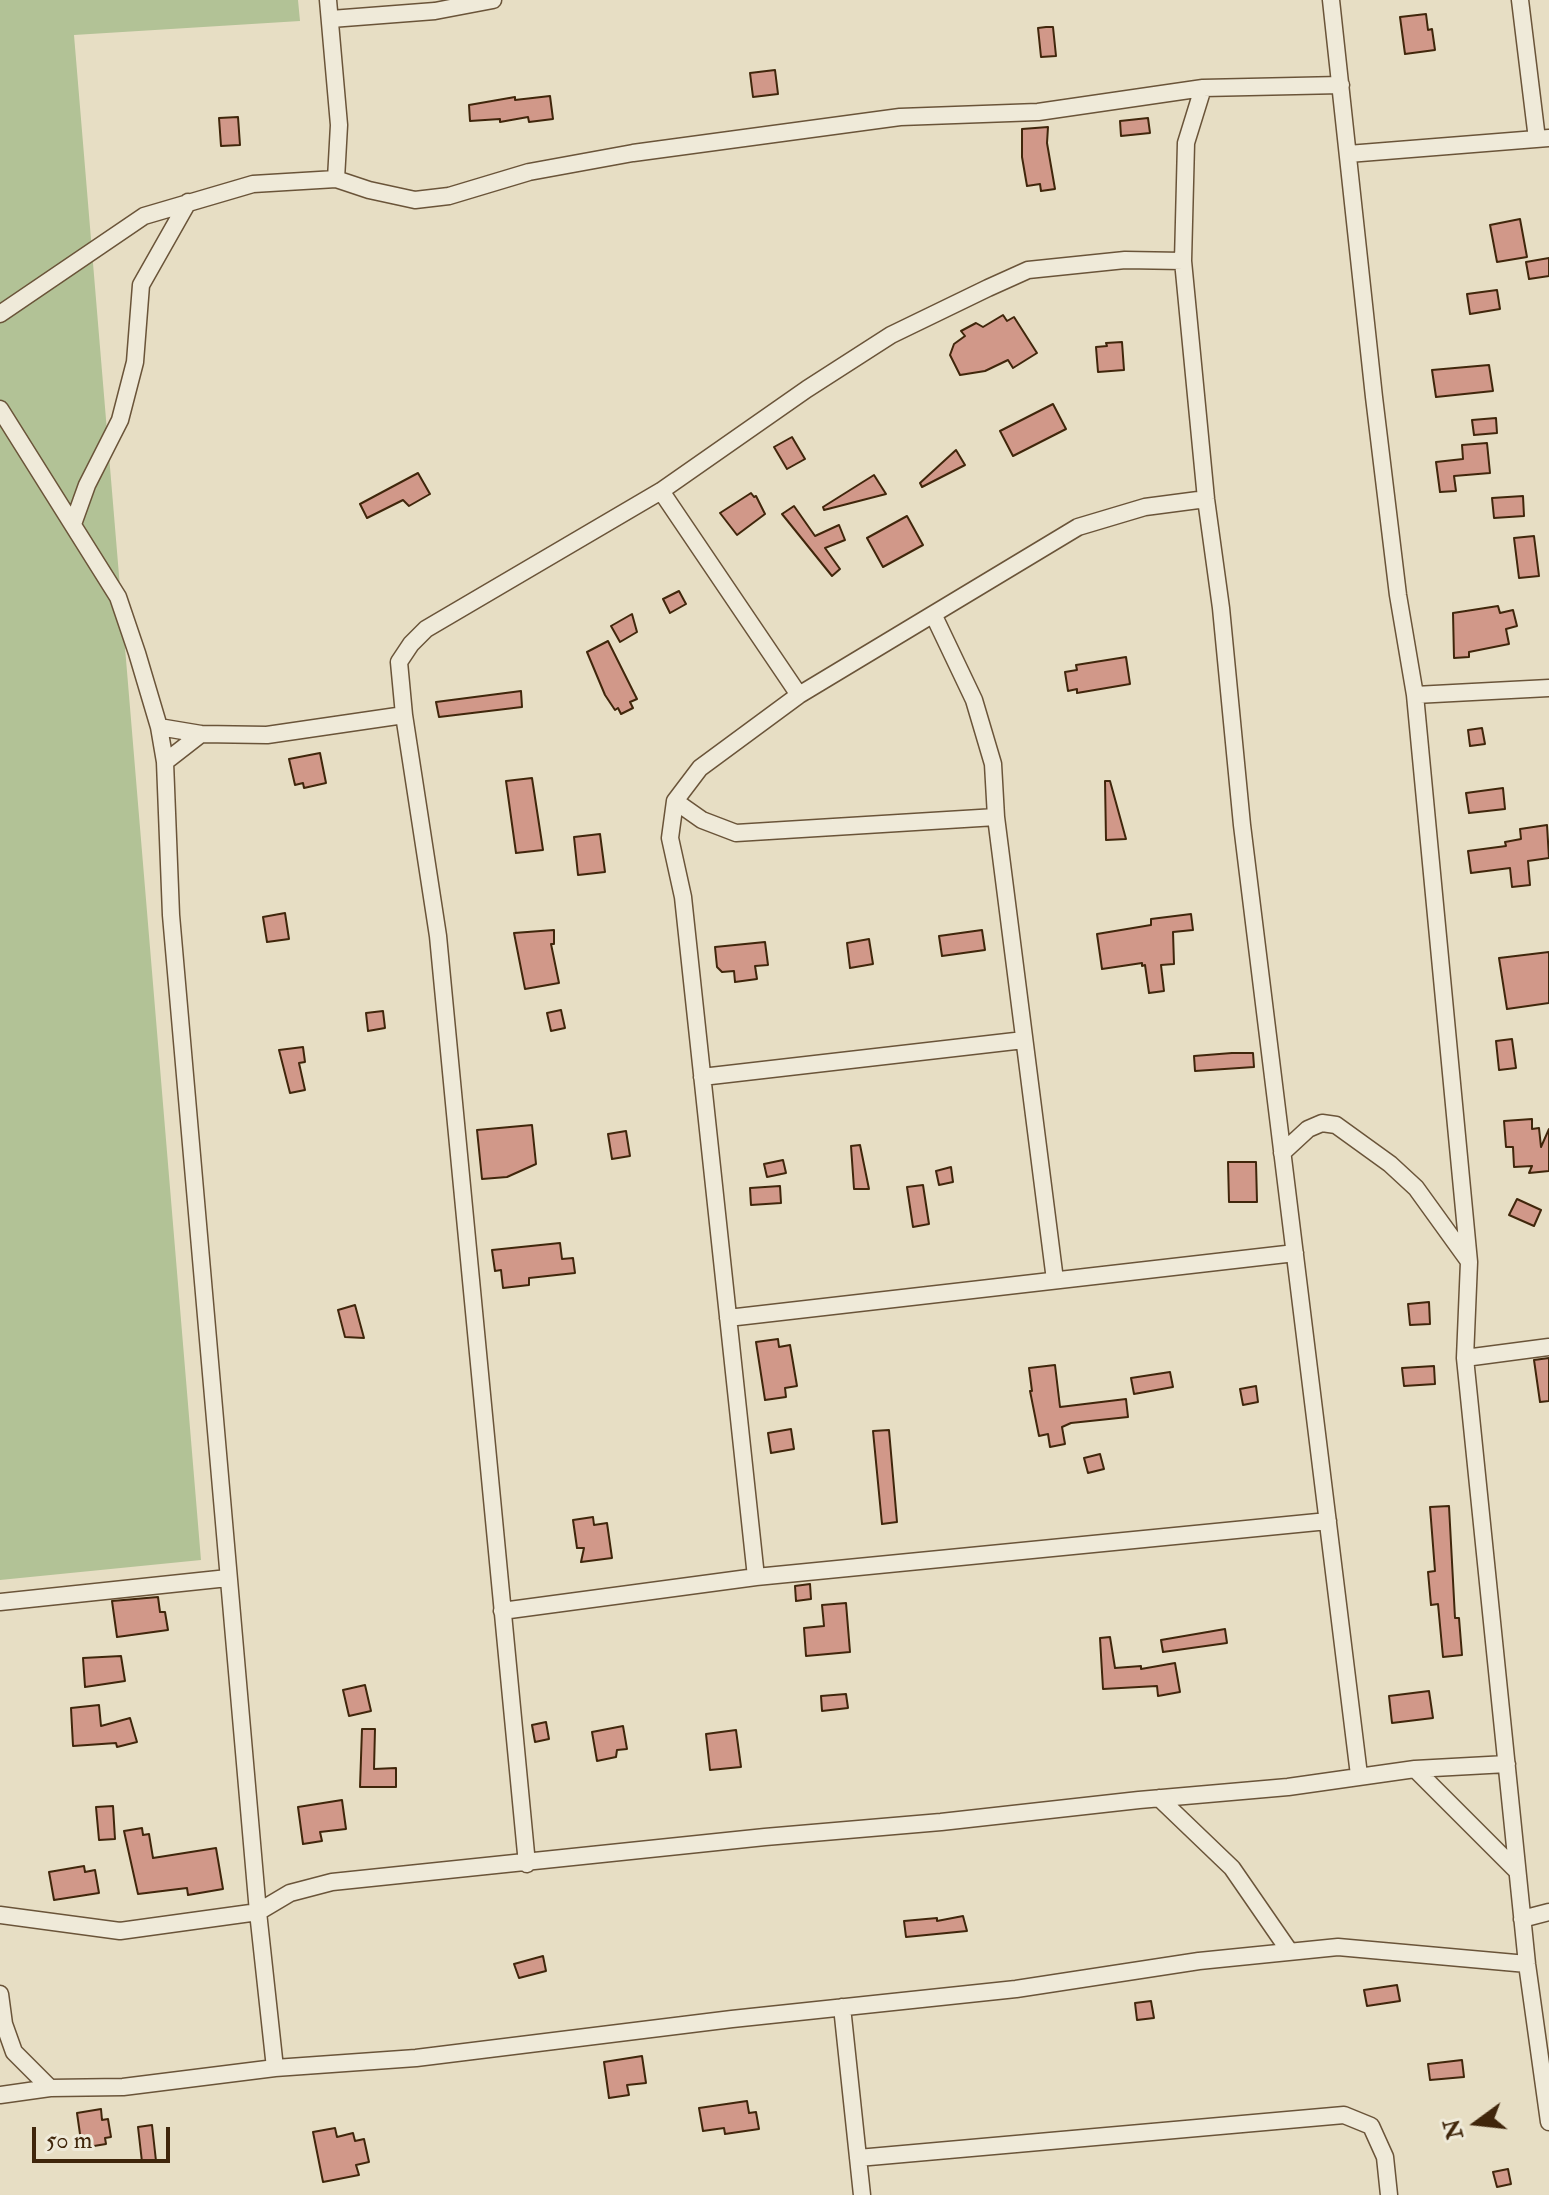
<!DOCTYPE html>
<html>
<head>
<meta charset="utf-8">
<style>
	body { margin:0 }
	#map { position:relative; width:1549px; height:2195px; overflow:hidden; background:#e7dec4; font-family:"IM FELL Double Pica",serif }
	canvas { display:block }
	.north { position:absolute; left:1437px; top:2083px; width:80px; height:80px; -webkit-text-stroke:6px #efead9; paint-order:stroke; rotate:255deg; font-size:22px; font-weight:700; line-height:32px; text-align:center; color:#40260b }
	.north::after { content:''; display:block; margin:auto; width:28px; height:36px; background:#40260b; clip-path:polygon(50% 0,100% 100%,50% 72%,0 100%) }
	.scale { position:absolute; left:32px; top:2127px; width:138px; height:36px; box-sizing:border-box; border:4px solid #40260b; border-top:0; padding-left:10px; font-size:24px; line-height:28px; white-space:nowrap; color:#40260b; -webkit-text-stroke:6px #efead9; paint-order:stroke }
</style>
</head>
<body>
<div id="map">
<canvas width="1549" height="2195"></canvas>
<div class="north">N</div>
<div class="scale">50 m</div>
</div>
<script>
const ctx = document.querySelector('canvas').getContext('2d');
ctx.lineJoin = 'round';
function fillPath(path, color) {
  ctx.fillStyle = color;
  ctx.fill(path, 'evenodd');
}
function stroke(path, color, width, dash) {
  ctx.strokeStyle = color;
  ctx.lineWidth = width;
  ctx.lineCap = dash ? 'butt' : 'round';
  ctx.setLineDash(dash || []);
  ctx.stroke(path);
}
fillPath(new Path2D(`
	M0,0h298l2,21 -226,14 127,1525 -201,20z`), '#b2c296');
const building = new Path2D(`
	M1426,14l2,16 4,-1 3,21 -30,4 -5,-37z
	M1046,27h7l3,29 -15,1 -3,-29z
	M775,70l3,24 -25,3 -3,-24z
	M550,96l3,23 -24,3 -1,-5 -28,5v-3l-30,2 -1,-16 46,-8v3z
	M238,117l2,28 -19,1 -2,-28z
	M1148,118l2,15 -29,3 -1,-15z
	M1048,127l-1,16 8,46 -14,2 -1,-7 -13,2 -5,-29v-28z
	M1520,219l7,38 -30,5 -7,-37z
	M1549,258v18l-20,3 -3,-17z
	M1497,290l3,19 -30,5 -3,-20z
	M1003,315l4,6 7,-4 23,36 -24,15 -5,-8 -23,11 -25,4 -10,-20 4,-11 11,-8 -4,-5 15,-8 7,4z
	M1122,342l2,28 -26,2 -2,-25 11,-1 -1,-3z
	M1489,365l4,26 -57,6 -4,-27z
	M1053,404l13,25 -53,27 -13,-25z
	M1496,418l1,15 -23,2 -2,-15z
	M792,437l13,22 -18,10 -13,-22z
	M1487,443l3,30 -36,3 2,15 -16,1 -4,-30 27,-3 -1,-14z
	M956,450l9,15 -43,22 -2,-4z
	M418,473l12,21 -21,12 -6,-6 -36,18 -7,-14z
	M874,475l12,19 -62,16 -1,-3z
	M751,493l3,4 2,-1 9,18 -28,21 -17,-22z
	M1523,496l1,20 -30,2 -2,-20z
	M794,506l21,30 24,-11 6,15 -20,8 15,21 -8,7 -50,-62z
	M907,516l16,29 -40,22 -16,-29z
	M1534,536l5,40 -20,2 -5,-40z
	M679,591l7,13 -16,9 -7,-14z
	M1498,606l2,7 13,-3 4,16 -11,3 3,15 -40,8v5l-15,1 -1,-45z
	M632,614l5,18 -17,10 -9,-16z
	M608,641l29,58 -7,3 3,6 -12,6 -3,-6 -3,2 -10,-15 -18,-43z
	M1126,657l4,27 -53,9v-4l-9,2 -3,-19 12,-2 -1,-5z
	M521,691l1,16 -83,10 -3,-15z
	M1482,728l3,16 -15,2 -2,-16z
	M320,753l6,30 -22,5 -1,-5 -8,2 -6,-26z
	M532,778l11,72 -27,3 -10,-72z
	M1105,781h5l16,58 -20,1z
	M1503,788l2,21 -36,4 -3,-20z
	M1547,825l2,33 -21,3 2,24 -18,2 -2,-19 -39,5 -3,-22 38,-5 -1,-4 16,-3 -1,-10z
	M600,834l5,38 -27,3 -4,-38z
	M285,913l4,26 -22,3 -4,-25z
	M1191,914l2,16 -20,2 1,32 -13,1 3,26 -15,2 -4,-28 -3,1v-3l-40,6 -5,-35 54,-9v-6z
	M554,930v14h-3l8,39 -34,6 -11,-56z
	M982,930l3,20 -43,6 -3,-20z
	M869,939l4,25 -23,4 -3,-25z
	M765,942l3,23 -13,1 2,13 -22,3 -1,-11 -12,1 -5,-5 -2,-20z
	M1549,952v51l-42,6 -8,-51z
	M561,1010l4,18 -14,3 -4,-18z
	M383,1011l2,17 -17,3 -2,-18z
	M1512,1039l4,29 -17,2 -3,-29z
	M303,1047l2,15 -6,1 6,27 -15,3 -11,-43z
	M1232,1053h21l1,14 -59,4 -1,-15z
	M1532,1119v10l7,-1 2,19 8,-18v42l-20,2 3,-7 -18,1 -1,-20h-7l-2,-26z
	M532,1125l4,39 -29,13 -25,2 -5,-49z
	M626,1131l4,25 -18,3 -4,-25z
	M860,1145l9,44h-15l-3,-43z
	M783,1160l3,13 -19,4 -3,-13z
	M1228,1162h28l1,40h-28z
	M951,1167l2,15 -14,3 -3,-14z
	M923,1185l6,39 -16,3 -6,-40z
	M780,1186l1,17 -30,2 -1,-17z
	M1517,1199l24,11 -7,16 -25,-11z
	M560,1243l2,16 11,-1 2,15 -46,5v7l-26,3 -2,-18 -6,1 -3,-21z
	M1429,1302l1,22 -20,1 -2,-21z
	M355,1305l9,33 -19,-1 -7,-27z
	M778,1339l1,8 11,-2 7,41 -12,2 1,9 -21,3 -9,-58z
	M1549,1358v43l-9,1 -6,-42z
	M1055,1365l5,42 66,-8 2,18 -57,6 -9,4 3,17 -15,3 -2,-13 -9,2 -9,-45h2l-3,-23z
	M1434,1366l1,18 -31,2 -2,-18z
	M1170,1372l3,15 -39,7 -3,-16z
	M1256,1386l2,16 -15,3 -3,-16z
	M791,1429l3,20 -23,4 -3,-20z
	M889,1430l8,92 -15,2 -9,-93z
	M1100,1454l4,15 -16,4 -4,-15z
	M1449,1506l6,112h4l3,37 -19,2 -5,-53 -7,1 -3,-33 7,-1 -5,-64z
	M593,1517l1,8 13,-2 5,35 -31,4 3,-14h-7l-4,-28z
	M810,1584l1,15 -15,2 -1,-15z
	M158,1597l2,15h5l3,18 -51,7 -5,-36z
	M846,1603l4,49 -44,4 -2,-28 20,-2 -2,-21z
	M1225,1629l2,14 -64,9 -2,-12z
	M1110,1637l5,31 26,-2v3l34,-6 5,29 -22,4 -1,-10 -54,3 -3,-51z
	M121,1656l4,25 -40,6 -2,-29z
	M365,1685l6,26 -22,5 -6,-26z
	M1429,1691l4,27 -41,5 -3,-27z
	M846,1694l2,14 -26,3 -1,-15z
	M99,1705l2,21 29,-8 7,24 -20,5 -1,-4 -43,3 -2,-38z
	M546,1722l3,17 -14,3 -3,-17z
	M623,1726l4,23 -10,1 -1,7 -19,4 -5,-29z
	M362,1729h13l-1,40 22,-1v19h-36z
	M736,1730l5,37 -31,3 -4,-36z
	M342,1800l4,29 -26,3 2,9 -19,3 -5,-37z
	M113,1806l2,33 -16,1 -3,-33z
	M142,1828l1,7 6,-1 4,24 63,-10 7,41 -35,6 -1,-7 -49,6 -14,-63z
	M84,1866l1,6 10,-2 4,23 -45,7 -5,-28z
	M963,1916l4,15 -61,6 -2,-16 33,-3v3z
	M543,1956l3,15 -27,7 -5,-14z
	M1397,1985l3,16 -33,5 -3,-16z
	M1151,2001l3,17 -17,2 -2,-17z
	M642,2056l4,27 -19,2 2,10 -20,3 -5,-36z
	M1462,2060l2,17 -34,3 -2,-16z
	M747,2101l2,12 7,-1 3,17 -34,5 -1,-6 -21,3 -4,-23z
	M101,2109l1,11 6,-1 3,18 -6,1 1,6 -24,4 -5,-35z
	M152,2125l4,36 -14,1 -4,-35z
	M335,2128l2,9 16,-4 2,8 9,-2 5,23 -13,3 3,10 -36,7 -10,-50z
	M1508,2169l3,15 -14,3 -4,-15z`);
fillPath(building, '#d19889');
stroke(building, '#40260b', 2);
const street = new Path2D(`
	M328,0l11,125 -3,54
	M1331,0l43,397 24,198 17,100 54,567 -4,96 62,606 22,158
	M1520,0l17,139
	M331,19l104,-8 58,-11
	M1203,88l-17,55 -3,118 23,238 15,109 21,217 117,950
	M1348,154l201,-16
	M0,314l144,-98 109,-32 83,-5 33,11 46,10 34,-4 80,-24 104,-19 267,-36 138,-5 165,-24 138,-3
	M0,409l118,188 19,56 22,74 6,35 6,153 87,997 17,156
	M661,491l138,204
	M73,524l14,-39 33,-65 15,-58 6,-77 47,-83
	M934,616l40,84 19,64 3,53 59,463
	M1415,695l134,-7
	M159,727l42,7 66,1 137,-20
	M165,762l36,-28
	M675,801l27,19 34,13 260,-16
	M702,1077l322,-37
	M1282,1153l26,-24 14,-6 14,2 54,39 26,24 52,72
	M728,1318l567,-65
	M1465,1358l84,-11
	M756,1577l-73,-680 -13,-59 5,-37 25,-33 99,-73 279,-168 67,-20 61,-8
	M0,1602l228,-24
	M502,1611l254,-34 572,-56
	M1415,1769l102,102
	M1159,1798l73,70 58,84
	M527,1864l-89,-928 -34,-221 -5,-53 12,-18 15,-15 235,-138 146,-102 84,-54 97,-47 40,-18 97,-10 58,1
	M0,1915l120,16 138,-19 32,-19 42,-11 433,-45 176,-15 198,-22 149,-13 127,-18 92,-5
	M1522,1919l27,-7
	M0,1994l4,30 10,28 36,36
	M842,2007l20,188
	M0,2095l50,-7 73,-1 152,-19 141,-10 316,-39 284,-30 183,-28 139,-14 189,17
	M858,2158l486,-43 27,11 14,31 4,38`);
stroke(street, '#6a5439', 19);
stroke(street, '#efead9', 16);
</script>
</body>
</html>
